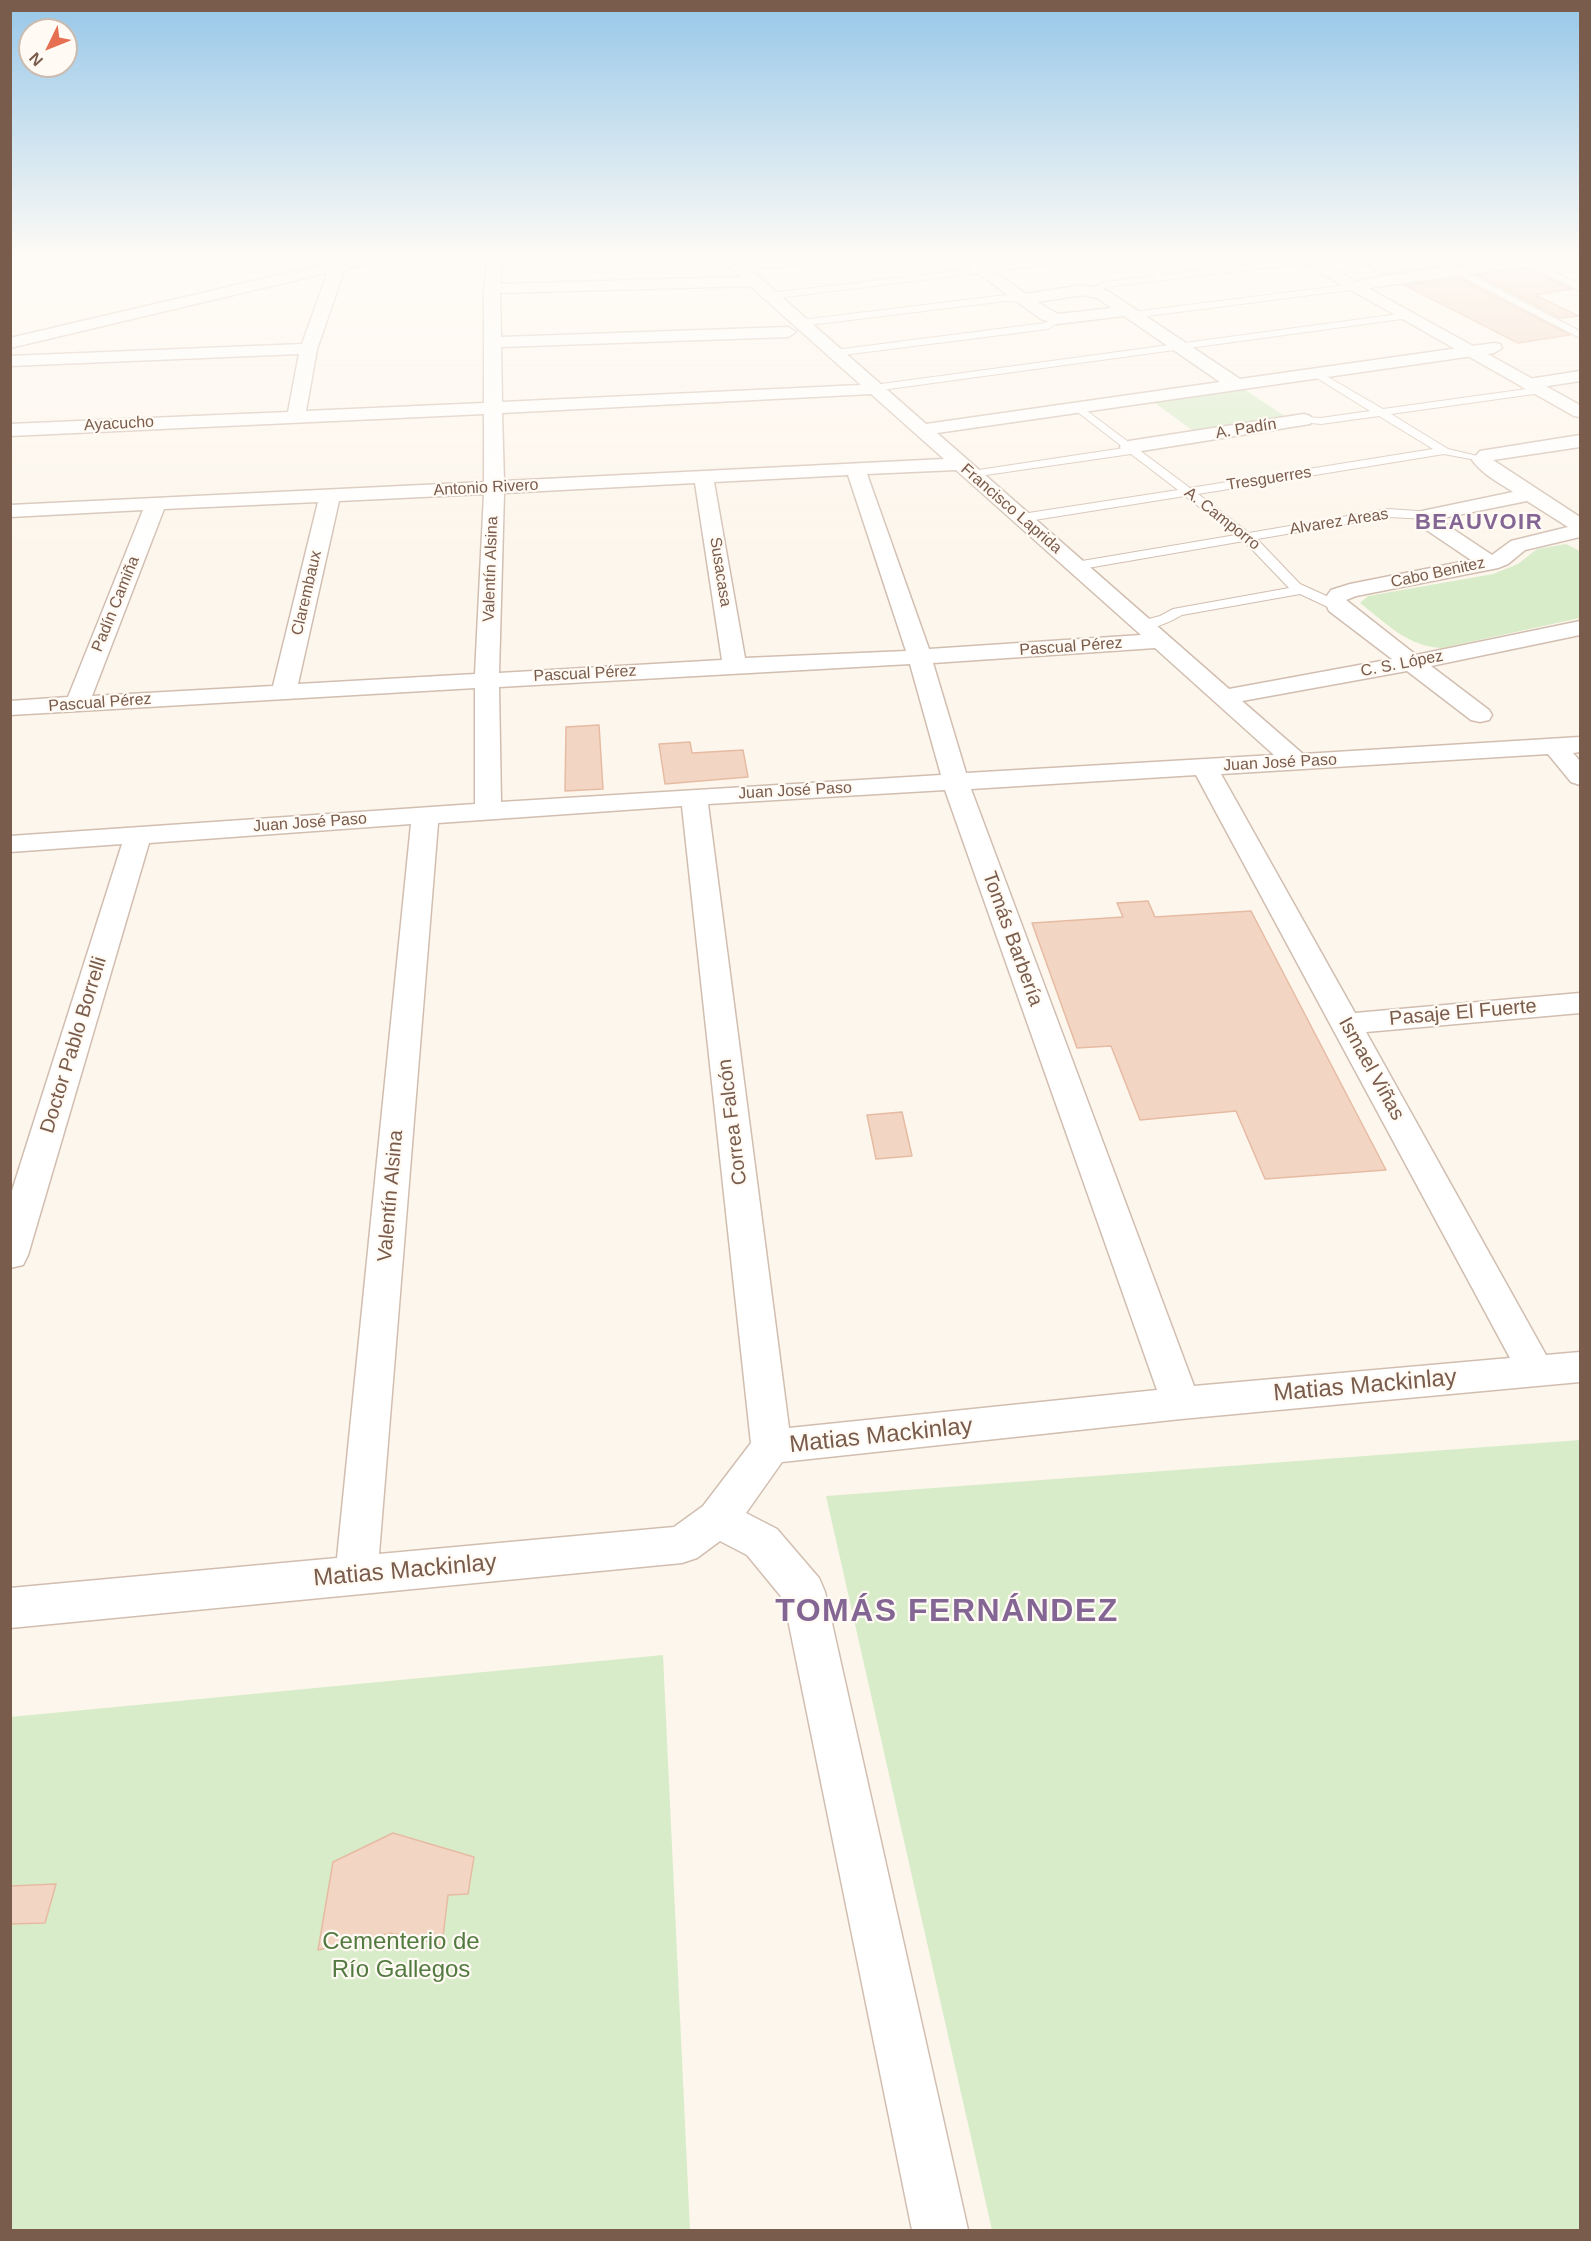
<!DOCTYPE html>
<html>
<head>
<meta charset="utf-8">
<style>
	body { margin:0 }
	#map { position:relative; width:1591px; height:2241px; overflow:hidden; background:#fdf6ec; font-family:Helvetica,sans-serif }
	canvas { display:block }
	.frame { position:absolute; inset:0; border:12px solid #7a5c4d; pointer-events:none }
	.north { position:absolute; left:18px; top:18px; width:60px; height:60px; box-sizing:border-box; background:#fffaf3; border:2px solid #cabbb1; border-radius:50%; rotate:227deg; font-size:16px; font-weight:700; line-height:24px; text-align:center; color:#7a5c4d }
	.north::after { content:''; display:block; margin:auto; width:21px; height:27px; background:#e76f51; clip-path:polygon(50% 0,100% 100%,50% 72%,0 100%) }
</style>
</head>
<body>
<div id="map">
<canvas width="1591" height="2241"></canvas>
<div class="frame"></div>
<div class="north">N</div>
</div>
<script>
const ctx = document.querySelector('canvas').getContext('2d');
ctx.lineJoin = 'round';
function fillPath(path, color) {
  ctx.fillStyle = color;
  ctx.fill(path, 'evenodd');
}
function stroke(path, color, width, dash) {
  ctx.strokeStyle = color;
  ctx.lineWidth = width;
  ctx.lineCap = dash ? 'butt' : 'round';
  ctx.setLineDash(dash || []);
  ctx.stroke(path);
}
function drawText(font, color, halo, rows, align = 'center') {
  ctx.font = font + ' Helvetica,sans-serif';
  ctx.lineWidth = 4.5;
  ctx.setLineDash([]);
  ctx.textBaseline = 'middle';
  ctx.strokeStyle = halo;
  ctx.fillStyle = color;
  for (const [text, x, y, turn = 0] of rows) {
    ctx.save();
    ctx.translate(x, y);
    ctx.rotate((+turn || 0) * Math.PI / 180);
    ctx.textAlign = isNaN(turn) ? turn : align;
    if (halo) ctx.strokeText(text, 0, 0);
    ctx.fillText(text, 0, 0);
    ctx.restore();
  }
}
fillPath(new Path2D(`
	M1241,387l48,32 -93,14 -45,-33z
	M1566,544l14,7v67l-138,30c-34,-1 -56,-25 -82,-45l8,-7 125,-22 25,-10 19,-15z
	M1580,1440v790h-588l-166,-734z
	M663,1655l27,575h-679l-1,-513z`), '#d8ecc9');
const building = new Path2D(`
	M1346,255h72l19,12 -55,7z
	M1438,255h61l5,3 -49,6z
	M1527,268l45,21 -37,6 44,21 -19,2 -83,-43z
	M1459,278l111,57 -52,8 -114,-58z
	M599,725l4,64 -38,2 1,-64z
	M690,742l2,11 51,-3 5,27 -83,7 -6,-40z
	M1148,901l7,16 96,-6 135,259 -121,9 -29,-68 -96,9 -29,-74 -34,2 -45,-125 91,-6 -6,-14z
	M902,1112l10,44 -36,3 -9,-44z
	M393,1833l81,24 -6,37 -20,1 -6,50 -51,-12 -73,17 15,-88z
	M56,1884l-11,39 -35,1v-38z`);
fillPath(building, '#f3d5c3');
stroke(building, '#e6bba3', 1.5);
const service = new Path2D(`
	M828,255h30l-78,12 -44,1 -4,-3 4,-3 44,-1z
	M1091,255h31l-352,44 -5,-3 5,-3z
	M1133,255h8v3l25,17 140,-18 4,3 -4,3 -200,24 -9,6h-6v-4l13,-7 52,-6 -22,-15z
	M1420,255h12l148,76v7z
	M1509,255h12l59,30v6z
	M1355,284l3,1v4l-226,29 -5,-3 5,-3z
	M1006,295l17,1 5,3 -5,3 -17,-1 -205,25 -5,-3 5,-3z
	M1406,313l3,1v4l-535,73 -5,-3 5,-3z
	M1057,316l3,1v4l-12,8 -213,27 -5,-3 5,-3 210,-27z
	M1316,370l67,39 158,-22 5,3 -5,3 -150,21 57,35 38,9v4l-42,-8 -246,40 51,39 139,-24 45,3 2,3 -6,4 -41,-2 -131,22 43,45 42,19 2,3 -2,3h-10l-32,-15 -118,21c-12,7 -31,16 -45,13l-2,-3 2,-3 23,-6 13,-7 116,-21 -45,-47 -168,29 -6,-4 6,-4 160,-27 -51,-39 -163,26 -6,-4 6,-4 156,-24 -47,-36 -159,23 -6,-3 6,-3 152,-23 -49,-38v-4l4,-1 111,83 243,-39 -54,-33 -58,8 -21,-2 -1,-2 5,-3 17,1 49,-7 -58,-36 -1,-2z`);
const minor = new Path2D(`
	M331,255h15l2,5 -31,89 -11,62 178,-8v-114l4,-34h15l-3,29 240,-7 -22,-22h16l192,169 294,-42 -96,-66 -67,8 -16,-5 -88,-64h18l55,39 57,-9 25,6 132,88 254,-36 6,1 2,4 -8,5 -557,80 292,256 163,-30 -63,-48 -5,-11 7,-10 19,-6 121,-24 -46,-31 -7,-10 4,-8 91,-19c-15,-10 -31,-18 -41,-32l8,-9 100,-16v12l-87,13 87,57v20l-55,13 -17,14 -10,4 -142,28 -10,4 70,55 164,-34v14l-149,31 58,44 3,5 -3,5 -9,2 -9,-2 -64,-49 -165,30 61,53 277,-17v15l-7,1 7,8v24l-9,-3 -23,-28 -327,20 134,239 225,-20v20l-214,19 180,323 34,-3v30l-399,37 -399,43 -36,51 31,16 42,49 6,14 143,638h-56l-128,-630 -37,-45 -27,-14 -23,17 -15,5 -672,65v-40l327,-30 74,-734 -262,19 -121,412 -5,10 -13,3v-71l112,-353 -112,8v-16l465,-32v-116l-465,27v-14l58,-4 75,-187 -133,7v-12l474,-23v-68l-474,22v-12l278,-12 11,-58 -289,12v-10l292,-12 30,-84zM750,286l111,99 -359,17 -1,-55 287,-10 8,-5 -8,-5 -287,10 -1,-44zM1083,295l14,3 15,10 -54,6 -21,-12zM871,394l73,65 -440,22 -2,-68zM956,470l185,165 -212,14 -62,-175zM848,475l58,176 -161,7 -31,-176zM695,483l27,177 -223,13 5,-180zM484,494l-9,180 -177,10 41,-183zM1527,501l41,26 -57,14 -19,14 -54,-36zM318,502l-45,184 -181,10 72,-187zM1155,648l119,107 -308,18 -33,-110zM910,664l31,111 -440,27 -2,-115zM1196,775l314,583 -316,28 -223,-597zM945,790l212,600 -368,38 -81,-624zM682,806l69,637 -48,63 -29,21 -295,27 59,-731z
	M1542,255h38v4l-205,28 -20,5 -8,-5 2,-3 26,-7z
	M1580,371v10l-51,8 -6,-1 -3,-4 3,-4 6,-1z
	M1304,414l6,2 3,4 -3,4 -181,29 -7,-2 -2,-4 2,-4 7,-2z`);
const secondary = new Path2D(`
	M364,255h28l-7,4 -375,89v-10z
	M1289,255h19l272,150v12l-6,-1z`);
stroke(service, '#d1beb0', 2);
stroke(minor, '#d1beb0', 3);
stroke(secondary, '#d6c0b0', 3);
fillPath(service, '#fff');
fillPath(minor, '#fff');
fillPath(secondary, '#fff');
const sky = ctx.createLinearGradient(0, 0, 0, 569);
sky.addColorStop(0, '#97c7e8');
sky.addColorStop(0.45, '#fefbf6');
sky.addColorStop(1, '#fefbf600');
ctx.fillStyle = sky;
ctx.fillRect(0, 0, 1591, 569);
drawText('16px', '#7a5c4d', '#fffaf3', [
	["Ayacucho",119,424,-3],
	["A. Padín",1246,429,-9],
	["Tresguerres",1269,479,-9],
	["Antonio Rivero",486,488,-3],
	["Francisco Laprida",1011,509,41],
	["A. Camporro",1222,519,38],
	["Alvarez Areas",1339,522,-9],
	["Valentín Alsina",491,569,-88],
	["Susacasa",720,572,81],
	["Cabo Benitez",1438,573,-12],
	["Clarembaux",307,593,-77],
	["Padín Camiña",116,604,-68],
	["Pascual Pérez",1071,647,-4],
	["C. S. López",1402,664,-11],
	["Pascual Pérez",585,674,-3],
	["Pascual Pérez",100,703,-4],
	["Juan José Paso",1280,763,-3],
	["Juan José Paso",795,791,-3],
	["Juan José Paso",310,823,-4]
]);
drawText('20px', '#7a5c4d', '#fffaf3', [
	["Tomás Barbería",1012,939,70],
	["Pasaje El Fuerte",1463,1013,-5],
	["Doctor Pablo Borrelli",74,1045,-73],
	["Ismael Viñas",1371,1069,61],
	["Correa Falcón",733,1122,-97],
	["Valentín Alsina",391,1196,-85]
]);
ctx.letterSpacing = '1.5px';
drawText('bold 22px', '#846695', '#fffaf3', [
	["BEAUVOIR",1479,523]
]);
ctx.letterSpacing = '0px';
drawText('24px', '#7a5c4d', '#fffaf3', [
	["Matias Mackinlay",1365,1386,-5],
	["Matias Mackinlay",881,1436,-6],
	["Matias Mackinlay",405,1571,-5]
]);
drawText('24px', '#537a41', '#fffaf3', [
	["Cementerio de",401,1942],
	["Río Gallegos",401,1970]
]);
ctx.letterSpacing = '1.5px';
drawText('bold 32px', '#846695', '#fffaf3', [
	["TOMÁS FERNÁNDEZ",947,1612]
]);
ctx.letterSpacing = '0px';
</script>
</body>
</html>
